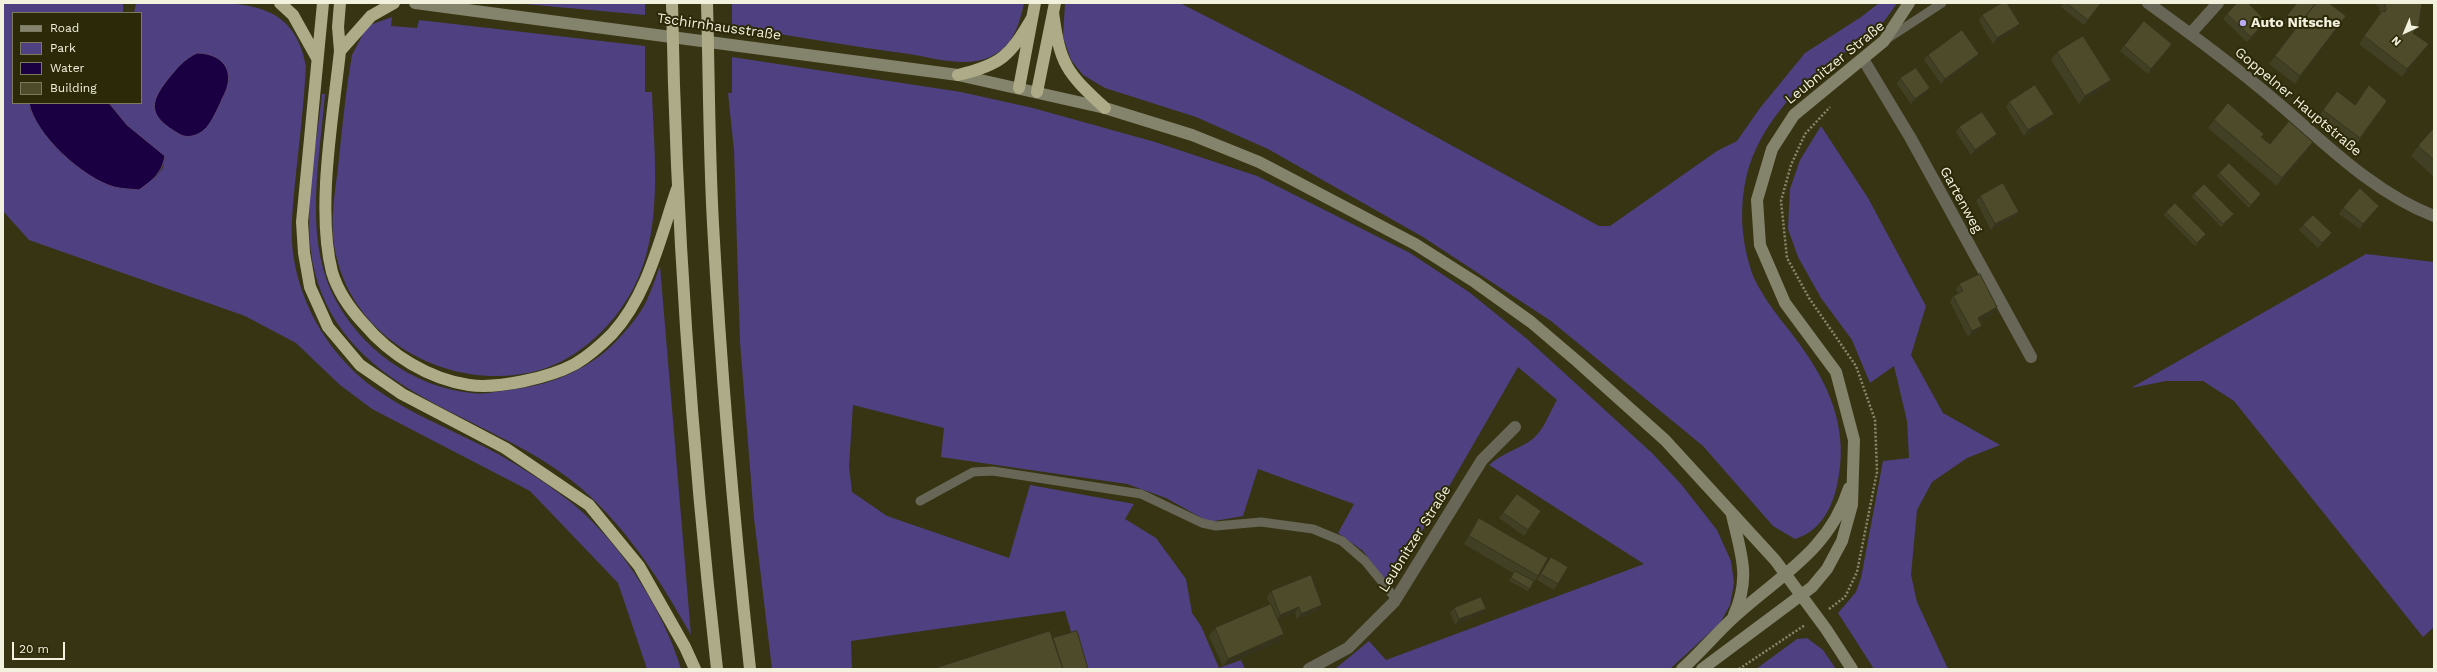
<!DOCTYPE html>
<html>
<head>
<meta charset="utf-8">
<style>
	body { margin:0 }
	#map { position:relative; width:2437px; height:672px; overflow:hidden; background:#363413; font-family:"Work Sans",sans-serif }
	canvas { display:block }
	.frame { position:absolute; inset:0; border:4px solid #f2f1de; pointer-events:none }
	.legend { position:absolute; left:12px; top:12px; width:130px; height:92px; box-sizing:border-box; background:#2c2908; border:1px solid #7b795e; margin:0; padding:5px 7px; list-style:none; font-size:12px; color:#f2f1de }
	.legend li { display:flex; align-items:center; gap:8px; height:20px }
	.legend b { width:20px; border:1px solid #7b795e }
	.north { position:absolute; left:2385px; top:12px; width:40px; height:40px; -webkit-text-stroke:3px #2c2908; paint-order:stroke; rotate:224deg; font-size:11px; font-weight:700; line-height:16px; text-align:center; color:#f2f1de }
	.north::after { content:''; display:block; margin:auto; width:14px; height:18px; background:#f2f1de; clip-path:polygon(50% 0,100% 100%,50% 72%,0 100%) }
	.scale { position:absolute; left:12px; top:642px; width:53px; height:18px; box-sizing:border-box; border:2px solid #f2f1de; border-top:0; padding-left:5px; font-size:12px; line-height:14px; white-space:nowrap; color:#f2f1de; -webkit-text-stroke:3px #2c2908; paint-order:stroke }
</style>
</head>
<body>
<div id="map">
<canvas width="2437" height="672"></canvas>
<div class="frame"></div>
<ul class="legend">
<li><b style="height:5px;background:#84836b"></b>Road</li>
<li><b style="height:11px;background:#4e4081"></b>Park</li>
<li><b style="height:11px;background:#1a0043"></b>Water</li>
<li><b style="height:11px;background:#4d4b2a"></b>Building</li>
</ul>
<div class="north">N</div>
<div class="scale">20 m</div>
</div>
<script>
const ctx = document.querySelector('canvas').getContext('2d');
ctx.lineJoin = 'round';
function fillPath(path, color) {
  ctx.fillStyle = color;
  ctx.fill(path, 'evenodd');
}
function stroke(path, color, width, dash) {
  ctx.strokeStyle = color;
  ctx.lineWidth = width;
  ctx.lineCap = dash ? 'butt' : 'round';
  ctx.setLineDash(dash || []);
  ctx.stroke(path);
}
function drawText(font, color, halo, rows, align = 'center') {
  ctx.font = font + ' "Work Sans",sans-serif';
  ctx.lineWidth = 4;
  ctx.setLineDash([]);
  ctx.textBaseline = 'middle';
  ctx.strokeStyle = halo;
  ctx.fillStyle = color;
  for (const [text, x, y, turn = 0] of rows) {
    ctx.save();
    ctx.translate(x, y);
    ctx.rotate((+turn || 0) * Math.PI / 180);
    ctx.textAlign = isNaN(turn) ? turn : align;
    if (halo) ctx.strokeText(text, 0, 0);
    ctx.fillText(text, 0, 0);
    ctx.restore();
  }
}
fillPath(new Path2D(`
	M3,3h120v10h-110v90h16l2,9 123,67 9,-11 2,-12 -38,-31 -18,-22h32v-90h-7l2,-10c22,0 45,0 68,0 50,0 91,4 102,63 -2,39 -7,78 -11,117 -2,23 -5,47 -2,70 7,54 39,106 84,137 37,26 81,42 121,64 23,13 45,27 66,43 51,37 99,111 117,172h-34l-29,-86 -88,-92 -158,-82 -32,-24 -44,-42 -51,-27 -216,-76 -26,-29z
	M514,3h131v12z
	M732,3h292c-5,23 -11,43 -34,54 -23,11 -57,1 -81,-3 -59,-8 -118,-18 -177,-28z
	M1065,3h115l174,89 245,134h11l107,-75 20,-10 23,-33 45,-55 56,-36 18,-14h18c-9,13 -19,28 -32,37 -10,7 -22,13 -32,20 -38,27 -74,68 -86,114 -8,32 -6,65 4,96 6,19 25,44 38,60 38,49 63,96 47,160 -6,22 -18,42 -41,49l-22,-13 -70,-80 -152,-125 -128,-84 -155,-88 -72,-32 -91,-29 -22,-13 -12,-15 -8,-23z
	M392,17l-1,9 26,2 2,-8 226,26v46h7c2,64 12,138 -19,197 -19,36 -53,69 -93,81 -83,24 -182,-25 -203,-111 -8,-30 -3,-61 1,-91 3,-30 6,-59 10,-88l4,-25 15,-29z
	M732,57l229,35 72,16 122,34 102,34 153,77 59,39 58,47 125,114 29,31 36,46 14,31 3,22 -4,22 -10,18 -50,46h-335l34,-28 17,19 258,-96 -155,-99c12,-11 27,-15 41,-24 13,-8 19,-28 27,-41l-39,-33 -86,149 -45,67 -24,-32 -25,-18 16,-29 -96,-35 -15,47 -34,6 -43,-24 -39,-14 -186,-27 3,-29 -91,-23 -4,61 3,26 35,24 122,42 21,-73 104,19 -9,15 31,19 30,41 6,34 9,13 18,42 22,-8 4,9h-163l-17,-58 -214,30 1,28h-80l-18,-151 -14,-176 -6,-192 -6,-57h4z
	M322,94h3c-5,64 -21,138 7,199 26,54 80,94 140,100 12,2 26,-2 37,-3 33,-4 61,-13 88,-32 15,-10 39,-37 48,-54 6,-12 10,-25 15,-38l31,369c-32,-57 -68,-114 -120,-155 -87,-68 -224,-85 -256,-207 -14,-55 1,-123 7,-179z
	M1821,126l47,72 58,108 -15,49 32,58 57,32 -33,13 -35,24 -15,28 -6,65 6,27 31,67h-74l-36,-56 18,-21 5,-14 22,-117 26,-3 -2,-37 -13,-55 -24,17 -18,-43 -31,-42 -23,-41 -10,-28 2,-40 10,-29z
	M2366,254l68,8v365l-11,10 -189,-236 -31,-20h-37l-35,7z
	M1807,638l16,12 13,19h-80l41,-30z`), '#4e4081');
const water = new Path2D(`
	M197,53c18,0 35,10 31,31 -1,7 -6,14 -8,20 -4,8 -9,20 -16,26 -7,6 -17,9 -25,4 -29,-17 -32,-29 -11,-55 9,-11 16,-20 29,-26z
	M29,103h80l18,22 38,31c-3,17 -12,24 -26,34 -8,-1 -17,-1 -25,-3 -31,-9 -79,-52 -85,-84z`);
fillPath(water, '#1a0043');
stroke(water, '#5b4872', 1);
stroke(new Path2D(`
	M1829,609l16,-12 12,-25 20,-100 -2,-52 -19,-54 -47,-68 -22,-40 -6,-57 10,-36 14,-31 25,-27
	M1739,669l66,-44`), '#89876d', 2.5, [2, 2]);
stroke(new Path2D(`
	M1887,39l55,-36
	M920,501l53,-29 20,-1 148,23 61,29 14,3 45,-4 52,7 29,12 23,20 31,38`), '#676657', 9);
stroke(new Path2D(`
	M2148,3c44,32 88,64 130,100 48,41 96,90 156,113
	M2191,33l27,-30
	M1863,59l47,78 121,220
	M1309,669l39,-21 46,-46 88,-142 33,-33`), '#676657', 12);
stroke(new Path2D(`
	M415,3l543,72 147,33 87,27 67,27 156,82 60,38 56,40 47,40 87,78 110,120 51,69 26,40
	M1732,515c9,39 19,62 2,100
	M1682,669c17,-15 32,-33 49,-49 47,-44 97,-67 118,-132
	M1702,669l110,-82 15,-18 15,-28 10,-36 2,-65 -18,-68 -51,-69 -25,-58 -3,-45 15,-51 22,-34 90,-74 25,-38`), '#84836b', 12);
stroke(new Path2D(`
	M280,3l13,12 24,43
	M323,3l-21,219 2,31 6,34 18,40 32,38 42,29 103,54 84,57 50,61 46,81 10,22
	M340,3l-2,24 2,24c-7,66 -24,158 -8,221 6,20 18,37 32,52 26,31 65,55 105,61 29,4 80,-7 106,-21 12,-7 27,-20 37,-30 36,-39 48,-96 65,-145
	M672,3c4,223 20,445 45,666
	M707,3c2,74 2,148 6,221 8,149 21,297 37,445
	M1053,12c7,53 13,60 52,96
	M340,51l31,-35 23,-13
	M958,75c43,-10 52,-19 74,-57
	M1019,88l16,-85
	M1037,92l18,-89`), '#aeac88', 12);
fillPath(new Path2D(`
	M2064,3h37l-17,22 -23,-18z
	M2297,3l49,13 -51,68 -26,-20 25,-33 -11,-9z
	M2374,3h48l-9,30 10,18 -21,26 -43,-33 21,-30 -1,-7z
	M2227,14l36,12 -16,16 -24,-23z
	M1982,15l34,14 -23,15 -14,-23z
	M2124,46l44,3 -20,25 -28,-23z
	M2057,52l54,28 -6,7 -26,17 -28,-44z
	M1928,55l47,5 -34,24 -17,-24z
	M1900,78l26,15 -15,11 -14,-20z
	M2387,101l-32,45 -37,-28 5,-8 32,-5z
	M2009,102l41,17 -26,17 -18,-29z
	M2214,120l48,18 8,6 38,6 -31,36 -69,-58z
	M1959,127l34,13 -22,15 -15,-23z
	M2434,128v49l-23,-21 7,-10z
	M2219,173l42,21 -12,14 -32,-32z
	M2194,194l40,20 -13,13 -29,-30z
	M1980,196l39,16 -4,5 -24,13 -15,-29z
	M2379,206l-4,5 -15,18 -21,-15 4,-6z
	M2166,212l40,22 -11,12 -31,-31z
	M2303,225l29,8 -4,5 -10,10 -19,-18z
	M1959,284l35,29 -15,7 -1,11 -10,6 -18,-35 3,-6 5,-2 -2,-4z
	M1517,494l24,17 -17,25 -25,-18z
	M1479,518l59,58 -10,15 -19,-10 4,-8 -49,-29 10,-18z
	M1551,557l7,27 -4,6 -17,-10z
	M1271,591l48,19 -22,9 -2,-6 -17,6 1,23 -56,24 -14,-30 6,-8 55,-24 -3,-7z
	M1454,608l28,6 -27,11 -5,-12z`), '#424024');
fillPath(new Path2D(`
	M2346,16l-5,8 -46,60 5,-8z
	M2266,21l-3,5 -16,16 4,-5z
	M2020,24l-4,5 -23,15 4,-6z
	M2172,44l-24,30 3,-5z
	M2429,44l-6,7 -21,26 5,-8z
	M1979,54l-4,6 -34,24 4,-5z
	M2111,80l-6,7 -26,17 6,-8z
	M1930,88l-4,5 -15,11 4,-5z
	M2054,114l-4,5 -26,17 4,-6z
	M1997,134l-4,6 -22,15 4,-5z
	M2313,142l-5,8 -31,36 5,-8z
	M2379,206l-4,5 -15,18 3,-5z
	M2019,212l-4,5 -24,13 4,-6z
	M2332,233l-4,5 -10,10 4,-5z
	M1997,307l-3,6 -20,10 4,-5z
	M1982,326l-4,5 -10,6 4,-6z
	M1322,605l-3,5 -22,9 4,-5z
	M1299,607l-4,6 -18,7 3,-5z
	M1486,609l-4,5 -27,11 4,-6z
	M1284,634l-5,8 -56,24 5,-7z`), '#36341d');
const building = new Path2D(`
	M2002,3h5l13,21 -23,14 -15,-23z
	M2067,3h34l-13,17z
	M2237,3h11l18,18 -15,16 -24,-23z
	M2297,3h19l-18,23 -11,-10z
	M2316,3h13l17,13 -46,60 -25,-20z
	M2385,3h37l-3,21 -6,9 16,11 -22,25 -43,-33 18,-25 3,1 1,-3z
	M2144,21l28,23 -21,25 -27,-23z
	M1962,30l17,24 -34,25 -17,-24z
	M2083,36l28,44 -26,16 -28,-44z
	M1916,68l14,20 -15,11 -15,-21z
	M2035,85l19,29 -26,16 -19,-28z
	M2369,85l18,16 -27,37 -37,-28 14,-19 18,14z
	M2228,103l36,31 -3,3 9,7 19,-23 24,21 -31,36 -68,-58z
	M1982,112l15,22 -22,16 -16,-23z
	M2434,128v32l-16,-14z
	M2229,163l32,31 -10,11 -32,-32z
	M2003,183l16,29 -24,12 -15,-28z
	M2204,184l30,30 -11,10 -29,-30z
	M2360,188l19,18 -16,18 -20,-16z
	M2175,203l31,31 -9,9 -31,-31z
	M2313,215l19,18 -10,10 -19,-18z
	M1980,274l17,33 -19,11 4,8 -10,5 -19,-35 10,-5 -4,-7z
	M1517,494l24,17 -13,19 -25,-17z
	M1479,518l69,40 -10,18 -69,-40z
	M1551,557l17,10 -10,17 -17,-10z
	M1515,571l19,10 -4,8 -19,-11z
	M1311,575l11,30 -21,9 -2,-7 -19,8 -9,-24z
	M1481,597l5,12 -27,10 -5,-11z
	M1271,604l13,30 -56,25 -13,-31z
	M1050,631l13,38h-130z
	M1077,631l11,38h-25l-10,-31z`);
fillPath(building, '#4d4b2a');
stroke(building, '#36341d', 1);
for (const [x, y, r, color] of [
	[2243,23,4,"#b8abf7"]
]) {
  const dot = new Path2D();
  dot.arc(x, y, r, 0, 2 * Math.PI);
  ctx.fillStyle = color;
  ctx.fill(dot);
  stroke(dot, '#2c2908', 1.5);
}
drawText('bold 14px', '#f2f1de', '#2c2908', [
	["Auto Nitsche",2251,23]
], 'left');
drawText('14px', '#f2f1de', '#2c2908', [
	["Tschirnhausstraße",719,27,8],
	["Leubnitzer Straße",1835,63,-39],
	["Goppelner Hauptstraße",2298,102,40],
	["Gartenweg",1961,200,61],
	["Leubnitzer Straße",1415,539,-58]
]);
</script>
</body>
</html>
